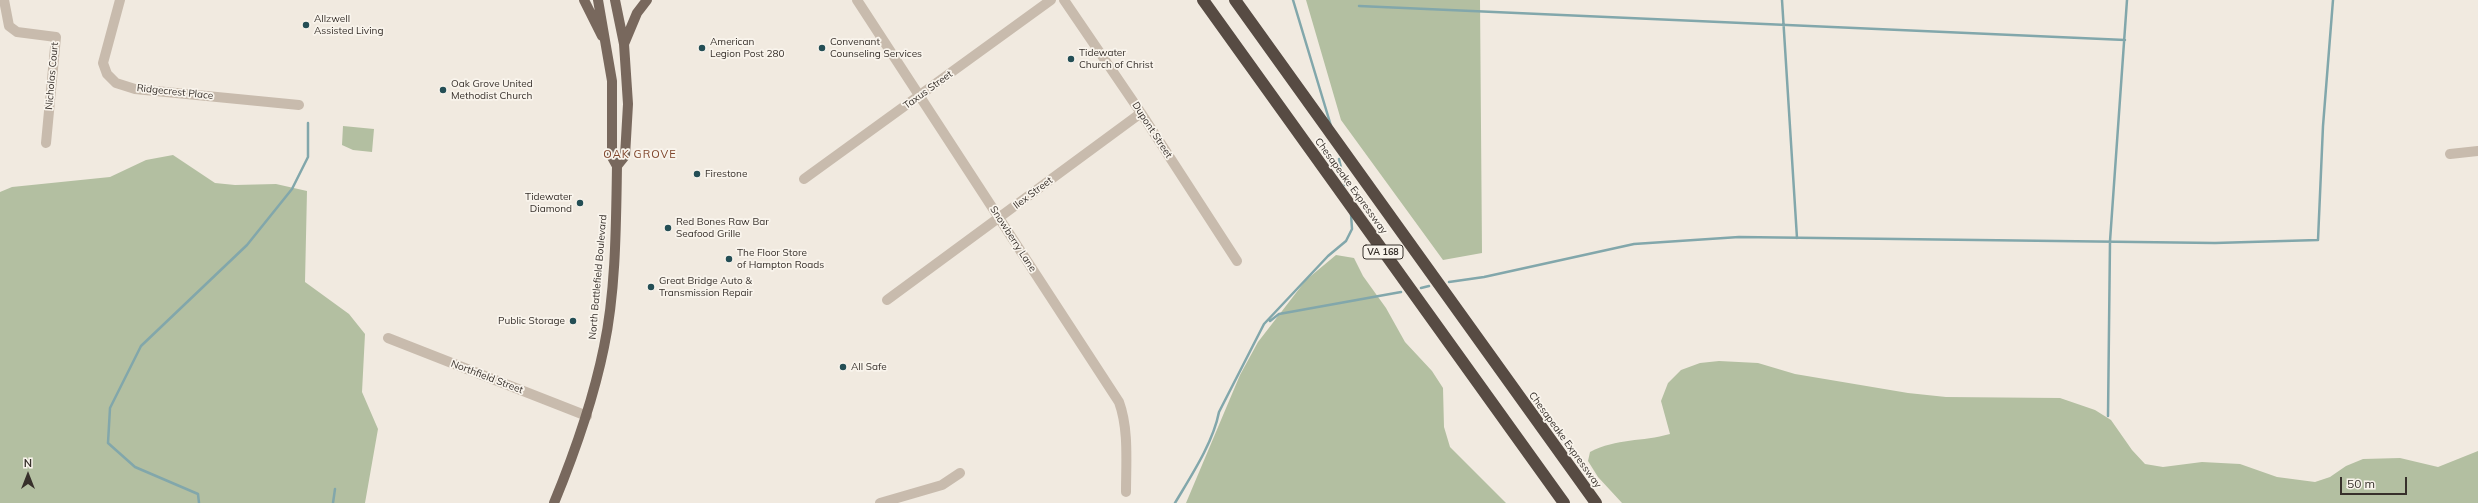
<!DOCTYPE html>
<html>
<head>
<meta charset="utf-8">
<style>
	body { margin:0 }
	#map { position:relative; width:2478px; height:503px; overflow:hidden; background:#f1eae0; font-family:Mulish,sans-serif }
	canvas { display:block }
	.north { position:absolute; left:8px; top:455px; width:40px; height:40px; -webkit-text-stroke:3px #f9f4ec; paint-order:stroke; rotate:0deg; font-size:11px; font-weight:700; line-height:16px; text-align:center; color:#37302b }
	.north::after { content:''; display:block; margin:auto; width:14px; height:18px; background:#37302b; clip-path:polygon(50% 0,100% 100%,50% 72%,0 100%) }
	.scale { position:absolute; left:2340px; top:477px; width:67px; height:18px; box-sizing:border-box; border:2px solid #37302b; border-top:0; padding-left:5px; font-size:12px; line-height:14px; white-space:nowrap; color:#37302b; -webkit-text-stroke:3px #f9f4ec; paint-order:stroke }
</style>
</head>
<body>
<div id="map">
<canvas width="2478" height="503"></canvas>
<div class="north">N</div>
<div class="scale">50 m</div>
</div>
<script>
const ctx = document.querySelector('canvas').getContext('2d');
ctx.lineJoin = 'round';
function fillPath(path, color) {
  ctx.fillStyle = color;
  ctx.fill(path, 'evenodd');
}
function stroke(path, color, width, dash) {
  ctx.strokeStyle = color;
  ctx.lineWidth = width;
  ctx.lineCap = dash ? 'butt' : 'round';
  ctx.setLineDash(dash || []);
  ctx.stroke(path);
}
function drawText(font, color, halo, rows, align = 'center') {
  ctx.font = font + ' Mulish,sans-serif';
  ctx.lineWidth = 3.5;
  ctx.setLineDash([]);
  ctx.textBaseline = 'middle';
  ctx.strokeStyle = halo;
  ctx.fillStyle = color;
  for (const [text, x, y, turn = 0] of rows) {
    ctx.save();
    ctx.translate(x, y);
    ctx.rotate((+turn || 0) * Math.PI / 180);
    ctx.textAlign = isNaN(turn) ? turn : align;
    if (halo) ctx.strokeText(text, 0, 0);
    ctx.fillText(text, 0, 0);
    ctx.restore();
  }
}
fillPath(new Path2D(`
	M1306,0h174l2,253 -39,7 -102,-140z
	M343,126l31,3 -2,23 -19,-2 -11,-5z
	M173,155l42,28 20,2 41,-1 31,7 -2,91 44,32 16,20 -3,58 16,37 -13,74h-365v-311l12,-5 98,-10 36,-17z
	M1336,255l18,3 9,18 23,32 19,34 27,29 11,17 1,39 6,20 56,56h-320l54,-128 18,-33 48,-62z
	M1719,361l39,2 37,11 113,19 38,4 114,1 35,12 16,10 21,30 13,14 18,3 39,-5 38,2 37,13 38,5 15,-5 16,-11 17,-7 37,-1 38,9 40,-16v52h-856l-24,-26 -10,-16 2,-9c27,-14 52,-10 80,-18l-9,-33 7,-18 13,-13 19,-7z`), '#b3bfa1');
stroke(new Path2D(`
	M1293,0l38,126
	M1782,0l15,238
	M1359,6l766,34
	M1339,159l6,26
	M1449,282l35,-5 150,-33 105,-7 476,6 103,-3 5,-114 10,-126
	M1421,288l8,-2
	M1270,321l9,-7 122,-22
	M2108,416l2,-175 17,-241
	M199,503l-1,-9 -63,-27 -27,-24 2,-35 31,-62 106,-101 45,-56 16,-32v-34
	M333,503l2,-14
	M1175,503c16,-27 38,-60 44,-91l45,-88 64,-68 18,-15 6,-12 -1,-15`), '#82a7ab', 2.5);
stroke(new Path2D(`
	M4,0l5,26 8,6 39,5 -10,106
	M120,0l-17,63 4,11 9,9 19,6 164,16
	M857,0l262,402c10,27 7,61 7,90
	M1064,0l77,113 96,148
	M2450,154l28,-3
	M804,179l247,-179
	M887,300l254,-187
	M388,338l199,78
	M880,503l62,-18 18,-12`), '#c8bbad', 10);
stroke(new Path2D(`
	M584,0l18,36
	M615,0l9,44 4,60 -3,52 -8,10
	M624,44l13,-31 10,-13
	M554,503c21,-51 39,-102 50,-156 12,-57 12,-123 13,-181l-5,-9v-76l-14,-81`), '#78685d', 10);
stroke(new Path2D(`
	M1203,0l361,503
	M1235,0l361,503`), '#574b43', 12);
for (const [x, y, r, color] of [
	[306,25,4,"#244e55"],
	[702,48,4,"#244e55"],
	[822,48,4,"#244e55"],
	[1071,59,4,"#244e55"],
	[443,90,4,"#244e55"],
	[697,174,4,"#244e55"],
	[580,203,4,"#244e55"],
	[668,228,4,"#244e55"],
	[729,259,4,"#244e55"],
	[651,287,4,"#244e55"],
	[573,321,4,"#244e55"],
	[843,367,4,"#244e55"]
]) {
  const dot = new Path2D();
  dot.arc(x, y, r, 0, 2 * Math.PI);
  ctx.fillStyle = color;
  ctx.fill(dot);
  stroke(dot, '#f9f4ec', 1.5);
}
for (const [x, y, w] of [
	[1383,252,40]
]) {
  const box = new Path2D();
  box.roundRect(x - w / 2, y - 7, w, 14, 3);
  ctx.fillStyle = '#f9f4ec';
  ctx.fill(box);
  stroke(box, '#37302b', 1);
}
drawText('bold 9px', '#37302b', null, [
	["VA 168",1383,252]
]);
drawText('10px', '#37302b', '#f9f4ec', [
	["Allzwell",314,19],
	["Assisted Living",314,31],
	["American",710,42],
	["Legion Post 280",710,54],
	["Convenant",830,42],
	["Counseling Services",830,54],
	["Tidewater",1079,53],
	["Church of Christ",1079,65],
	["Oak Grove United",451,84],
	["Methodist Church",451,96],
	["Firestone",705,174],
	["Tidewater",572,197,"right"],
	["Diamond",572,209,"right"],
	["Red Bones Raw Bar",676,222],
	["Seafood Grille",676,234],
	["The Floor Store",737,253],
	["of Hampton Roads",737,265],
	["Great Bridge Auto &",659,281],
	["Transmission Repair",659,293],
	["Public Storage",565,321,"right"],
	["All Safe",851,367]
], 'left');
drawText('10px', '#37302b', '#f9f4ec', [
	["Nicholas Court",52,76,-85],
	["Taxus Street",928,90,-36],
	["Ridgecrest Place",175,92,6],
	["Dupont Street",1152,130,57],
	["Chesapeake Expressway",1351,186,54],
	["Ilex Street",1033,193,-37],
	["Snowberry Lane",1013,239,57],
	["North Battlefield Boulevard",598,277,-85],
	["Northfield Street",487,377,21],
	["Chesapeake Expressway",1565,440,54]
]);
ctx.letterSpacing = '1px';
drawText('11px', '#7f452b', '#f9f4ec', [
	["OAK GROVE",640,155]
]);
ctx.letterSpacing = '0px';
</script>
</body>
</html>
